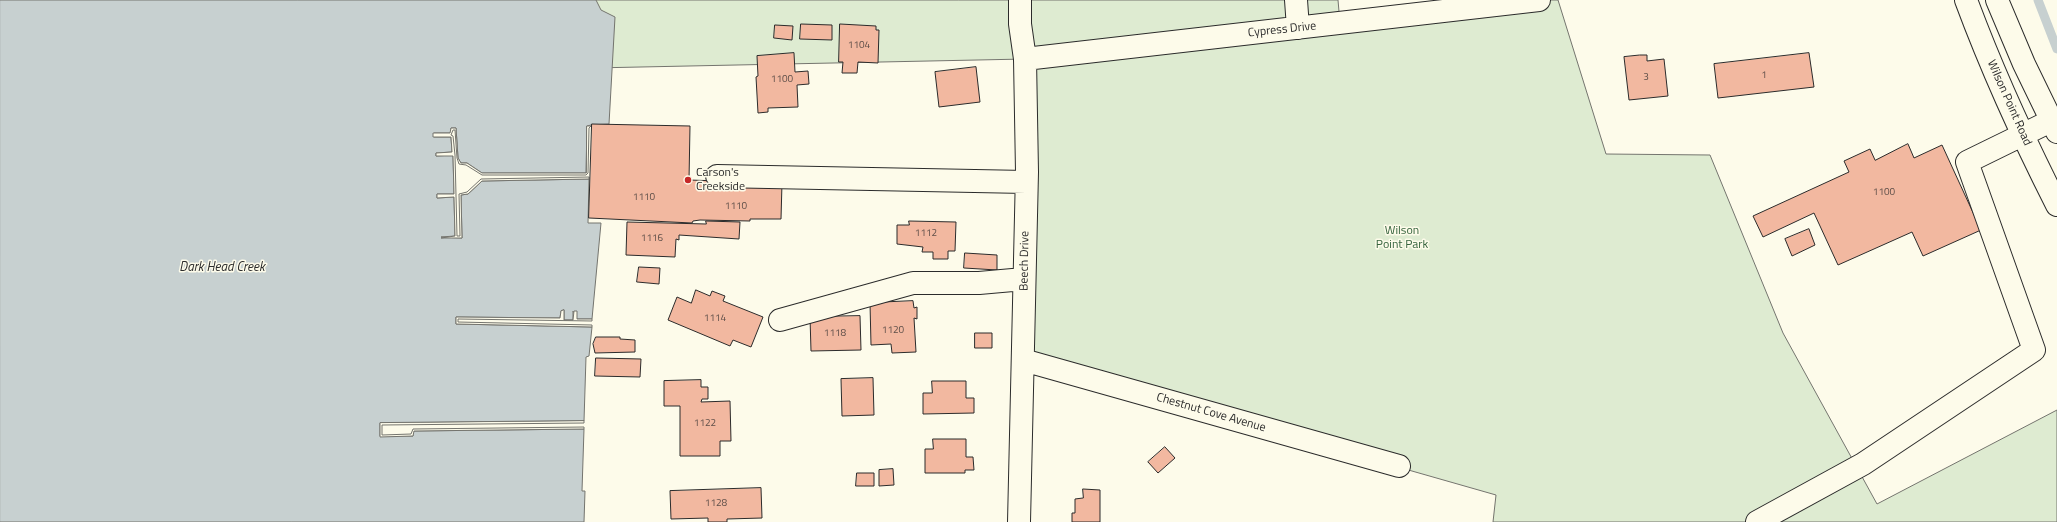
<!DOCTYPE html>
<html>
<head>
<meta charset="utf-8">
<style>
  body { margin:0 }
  canvas { display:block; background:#fdfbea }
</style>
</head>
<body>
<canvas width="2057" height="522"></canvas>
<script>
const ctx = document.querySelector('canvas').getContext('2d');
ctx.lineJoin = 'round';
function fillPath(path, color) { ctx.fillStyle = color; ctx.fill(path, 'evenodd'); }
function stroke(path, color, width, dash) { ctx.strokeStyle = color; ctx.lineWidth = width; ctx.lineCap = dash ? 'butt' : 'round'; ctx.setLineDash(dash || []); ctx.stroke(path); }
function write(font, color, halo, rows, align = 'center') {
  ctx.font = font + ' "Titillium Web",sans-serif'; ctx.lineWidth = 3; ctx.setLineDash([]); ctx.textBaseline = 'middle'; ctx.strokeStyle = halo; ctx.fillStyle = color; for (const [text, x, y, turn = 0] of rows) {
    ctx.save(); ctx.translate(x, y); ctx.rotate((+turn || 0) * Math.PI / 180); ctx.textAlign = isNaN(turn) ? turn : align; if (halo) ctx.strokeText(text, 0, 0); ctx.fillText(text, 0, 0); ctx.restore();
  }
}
const green = new Path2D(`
  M579,0h759l2,23 199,-23h19l48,154 104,1 73,178 94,171 180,-94v112h-564l3,-27 -473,-135 2,-301 -432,9z`);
const water = new Path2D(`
  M0,0h596l5,10 14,7 -6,107 -18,1 -4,1 -1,47h-104l-15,-10h-6l-3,-5 -2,-30h-5v5h-17v4h17l1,15 -16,1v3l17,-1 1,39h-17v4l17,-1 1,39 -14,1 21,1 -1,-43 7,-1 14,-13 107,-2 -1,44h13l-9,96h-15l-4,-8v9h-9v-10l-3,1 -1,7 -104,-1v7l136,3 -3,29 -3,1 -2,64 -204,2v13h33v-5l171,-2 -2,62h3l-1,31h-584z`);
const pier = new Path2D(`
  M587,126h4l-2,2 -1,45 -2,2h-104l-16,-10 -7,-1 -2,-6 -2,-28h-2l-2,5 2,1 2,19 2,81h3l-1,-42 8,-2 14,-13 108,-2v2l-107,2 -14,13 -7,1 1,43h-21l14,-2 -1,-39 -17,1v-4h17l-1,-38h-17v-3l16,-1 -1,-15h-18v-4h17l1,-5h5l2,30 3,5h6l15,10h104z
  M564,310v10h9l1,-9h3v8h15v2l-134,-2v3l134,3v2l-136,-3v-7l104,1 1,-7z
  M584,421v2l-202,2v10l29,-1 2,-5 171,-2v2l-170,2 -1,5 -33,1v-14z`);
const stream = new Path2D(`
  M2038,0l19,49`);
const building = new Path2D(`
  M801,24l31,1v15l-32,-1z
  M840,24l36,2v4h3l-1,33 -20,-1 -1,11h-15l1,-11h-4z
  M775,25l18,1 -1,14 -18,-2z
  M794,53l1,19 13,-1 1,13 -12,1 1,22 -30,1v4l-10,1 -2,-36 2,-1 -1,-20z
  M1809,53l5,34 -96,11 -4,-34z
  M1640,55h7v6l17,-2 4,37 -39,4 -5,-43z
  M976,67l4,35 -41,5 -4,-35z
  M592,124l98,2 -1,54 93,3 -1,36h-31v2l-50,-1 -7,1 -1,2 -103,-5z
  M1908,144l6,14 28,-13 39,85 -58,26 -11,-24 -74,33 -24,-52 -51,24 -10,-21 96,-44 -5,-11 26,-12 5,11z
  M706,221l34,1 -1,17 -60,-4v5l-3,-1 -1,18 -49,-2 1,-33 79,2z
  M909,221l47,1 -1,29h-7v8h-15v-7h-11l1,-5 -26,-3v-19h12z
  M1809,229l6,16 -23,11 -7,-17z
  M965,253l32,2v15l-33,-2z
  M639,267l21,1 -1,16 -22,-2z
  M696,290l14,6 2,-5 13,5 -2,5 40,16 -12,30 -18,-7 -3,6 -62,-26 9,-23 14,6z
  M913,301l1,7 3,-1v12l-3,-1 2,34 -24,1 -1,-9 -20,1 -1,-42z
  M860,316l1,34 -50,1 -1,-34z
  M975,333h17v15h-17z
  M596,337h24v2l15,1v12l-40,1 -2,-9z
  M596,358l45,1 -1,18 -45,-1z
  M873,378l1,37 -32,1 -1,-37z
  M701,380v7h7v12h-6l-1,3 29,-1 1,40h-11v15h-40v-50h-16v-25z
  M932,381h34v17h8v15l-51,1v-21h9z
  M933,439h33v18h7l1,13h-9v3h-40v-24h8z
  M1165,447l10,11 -17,15 -10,-11z
  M893,469l1,16 -15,1v-16z
  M857,473h17v13h-18z
  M761,488l1,30 -35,1v3h-19v-4l-37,1 -1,-28z
  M1083,489l17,1v32h-28v-9h3v-14l8,-1z`);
const minor = new Path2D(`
  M1296,0l2,28
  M1966,0c26,70 57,138 91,205
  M1997,0l27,64 33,68
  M1025,59l514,-59
  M717,176l309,6
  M780,320l133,-37h66l45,-4
  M1023,360l376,106
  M1019,522l8,-350 -2,-113 -5,-35v-24
  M1757,522l106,-58 171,-114 -67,-188 90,-44`);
const markers = [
  [688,180,4,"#c62828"]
];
const numberNames = [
  ["1104",859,46],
  ["1",1764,76],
  ["3",1646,78],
  ["1100",782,80],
  ["1100",1884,193],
  ["1110",644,198],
  ["1110",736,207],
  ["1112",926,234],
  ["1116",652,239],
  ["1114",715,319],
  ["1120",893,331],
  ["1118",835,334],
  ["1122",705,424],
  ["1128",716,504]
];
const streetNames = [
  ["Cypress Drive",1282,30,-6],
  ["Wilson Point Road",2009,103,66],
  ["Beech Drive",1025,261,-89],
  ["Chestnut Cove Avenue",1211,413,16]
];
const poiNames = [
  ["Carson's",696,173],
  ["Creekside",696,187]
];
const parkNames = [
  ["Wilson",1402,231],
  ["Point Park",1402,245]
];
const waterNames = [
  ["Dark Head Creek",222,268]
];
fillPath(green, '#deebd1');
stroke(green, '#74746e', 1);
fillPath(water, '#c7d0d0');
stroke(water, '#74746e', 1);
fillPath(pier, '#fdfbea');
stroke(pier, '#74746e', 1);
stroke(stream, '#c7d0d0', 9);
fillPath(building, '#f2b8a0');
stroke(building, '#2b2b2b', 1);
stroke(minor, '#2b2b2b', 24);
stroke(minor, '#fdfbea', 22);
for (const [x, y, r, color] of markers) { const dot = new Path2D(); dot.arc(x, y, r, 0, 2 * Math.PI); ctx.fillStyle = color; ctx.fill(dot); stroke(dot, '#fdfbea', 1.5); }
write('10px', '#5d4e48', null, numberNames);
write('12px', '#2b2b2b', '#fdfbea', streetNames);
write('12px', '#2b2b2b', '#fdfbea', poiNames, 'left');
write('12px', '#34623c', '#fdfbea', parkNames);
write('italic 13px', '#2b2b2b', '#fdfbea', waterNames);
</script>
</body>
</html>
